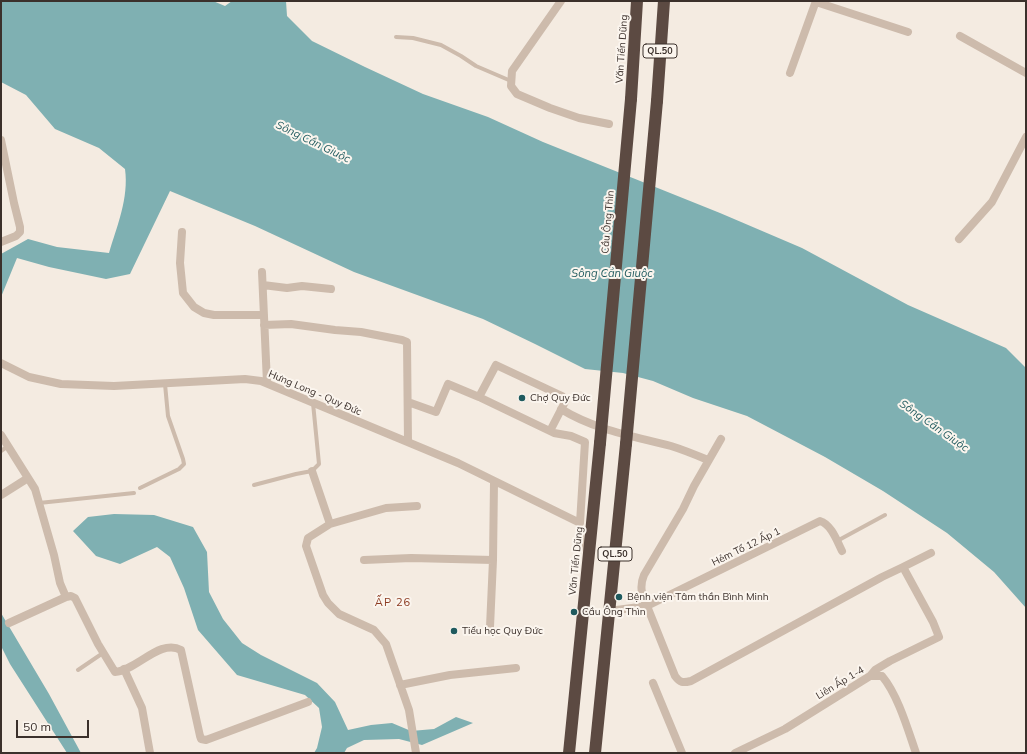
<!DOCTYPE html>
<html>
<head>
<meta charset="utf-8">
<style>
  body { margin:0 }
  #map { position:relative; width:1027px; height:754px; overflow:hidden; background:#f4ebe1; font-family:Mulish,sans-serif }
  canvas { display:block }
  .frame { position:absolute; inset:0; border:2px solid #3b302b; pointer-events:none }
  .scale { position:absolute; left:16px; top:720px; width:73px; height:18px; box-sizing:border-box; border:2px solid #3b302b; border-top:0; padding-left:5px; font-size:12px; line-height:14px; white-space:nowrap; color:#3b302b; -webkit-text-stroke:3px #fbf5ee; paint-order:stroke }
</style>
</head>
<body>
<div id="map">
<canvas width="1027" height="754"></canvas>
<div class="frame"></div>
<div class="scale">50 m</div>
</div>
<script>
const ctx = document.querySelector('canvas').getContext('2d');
ctx.lineJoin = 'round';
function fillPath(path, color) { ctx.fillStyle = color; ctx.fill(path, 'evenodd'); }
function stroke(path, color, width, dash) { ctx.strokeStyle = color; ctx.lineWidth = width; ctx.lineCap = dash ? 'butt' : 'round'; ctx.setLineDash(dash || []); ctx.stroke(path); }
function write(font, color, halo, rows, align = 'center') {
  ctx.font = font + ' Mulish,sans-serif'; ctx.lineWidth = 4; ctx.setLineDash([]); ctx.textBaseline = 'middle'; ctx.strokeStyle = halo; ctx.fillStyle = color; for (const [text, x, y, turn = 0] of rows) {
    ctx.save(); ctx.translate(x, y); ctx.rotate((+turn || 0) * Math.PI / 180); ctx.textAlign = isNaN(turn) ? turn : align; if (halo) ctx.strokeText(text, 0, 0); ctx.fillText(text, 0, 0); ctx.restore();
  }
}
const water = new Path2D(`
  M1,1h212l12,5 7,-5h54l1,15 25,25 53,26 58,27 65,23 55,25 177,71 82,35 106,57 98,43 20,20v240l-32,-36 -47,-39 -64,-42 -58,-34 -78,-41 -54,-18 -40,-17 -30,-8 -38,-4 -50,-25 -52,-25 -129,-47 -99,-46 -85,-35 -40,83 -24,5 -57,-12 -32,-9 -16,39v-43l27,-15 29,8 52,6c8,-27 20,-55 16,-84l-26,-21 -44,-19 -29,-34 -25,-13z
  M114,514l40,1 39,12 14,25 2,40 14,27 19,24 19,12 56,28 18,19 13,28 23,-5 21,-2 19,8 23,-2 22,-12 17,6 -51,22 -23,-6 -35,1 -17,8 -3,5h-30l3,-5 5,-21 -3,-19 -14,-13 -68,-20 -39,-45 -14,-42 -14,-31 -13,-10 -37,17 -24,-8 -23,-25 15,-14z
  M1,613l48,81 32,59h-14l-57,-89 -9,-18z`);
const lane = new Path2D(`
  M396,37l17,1 28,7 20,11 15,10 35,15
  M1,451l7,-5
  M254,485l42,-11 16,-3 7,-7 -6,-61
  M140,488l39,-19 5,-5 -1,-5 -15,-43 -3,-32
  M39,503l95,-10
  M580,523l5,29
  M837,541l48,-26
  M78,670l25,-17`);
const street = new Path2D(`
  M561,1l-49,70 -1,15 6,8 33,14 29,10 30,6
  M816,2l92,30
  M960,36l66,37
  M790,73l26,-72
  M1,140l13,63 6,24v5l-4,4 -15,6
  M182,232l-2,31 3,30 11,14 10,6 10,2h50
  M959,239l33,-37 34,-65
  M262,272l5,111
  M263,285l24,3 15,-2 29,3
  M264,325l27,-1 44,6 26,2 41,8 5,2 1,100
  M1,363l28,14 32,7 53,2 131,-7 16,2 197,82 122,60 5,-81 -14,-6 -17,-3 -75,-36 -31,-13 -12,28 -28,-10
  M479,397l17,-32 66,31 4,4 -16,31
  M561,409c34,21 72,27 110,37 13,4 25,9 37,14
  M1,435l34,54 19,66 6,28 6,14 5,-1 4,2 23,46 17,28c21,-1 45,-34 66,-22l19,86 1,3 5,1 102,-38
  M721,439l-27,47 -11,23 -39,66c-5,12 -2,20 3,31l173,-85c11,3 17,20 22,30
  M312,471l18,53 -22,14 -2,8 17,49 5,8 11,11 35,16 12,14 23,66 7,43
  M1,495l27,-17
  M330,524l56,-16 31,-2
  M364,560l47,-2 82,2
  M903,567l28,-14
  M609,611l38,-5 28,70c5,7 8,7 16,5l191,-104 21,-10 30,55 6,15 -49,24 -15,9 -5,6
  M9,623l57,-26
  M490,627l3,-67 1,-78
  M124,669l18,39 8,45
  M653,683l29,70
  M400,685l50,-10 66,-7
  M735,753l50,-24 85,-53h12c16,19 26,54 34,77`);
const highway = new Path2D(`
  M631,99l6,-98
  M657,101l7,-100
  M569,753l31,-310
  M595,753l31,-309`);
const highwayBridge = new Path2D(`
  M600,443l31,-344
  M626,444l31,-343`);
const markers = [
  [522,398,4,"#1f5a5e"],
  [619,597,4,"#1f5a5e"],
  [574,612,4,"#1f5a5e"],
  [454,631,4,"#1f5a5e"]
];
const shields = [
  [660,51,34],
  [615,554,34]
];
const shieldNames = [
  ["QL.50",660,51],
  ["QL.50",615,554]
];
const streetNames = [
  ["Văn Tiến Dũng",622,49,-86],
  ["Cầu Ông Thìn",608,222,-85],
  ["Hưng Long - Quy Đức",315,393,23],
  ["Hẻm Tổ 12 Ấp 1",746,547,-26],
  ["Văn Tiến Dũng",576,561,-84],
  ["Liên Ấp 1-4",840,683,-31]
];
const poiNames = [
  ["Chợ Quy Đức",530,398],
  ["Bệnh viện Tâm thần Bình Minh",627,597],
  ["Cầu Ông Thìn",582,612],
  ["Tiểu học Quy Đức",462,631]
];
const waterNames = [
  ["Sông Cần Giuộc",313,142,26],
  ["Sông Cần Giuộc",612,274],
  ["Sông Cần Giuộc",934,426,35]
];
const neighbourhoodNames = [
  ["ẤP 26",393,603]
];
fillPath(water, '#7fb0b2');
stroke(lane, '#cdbbac', 4);
stroke(street, '#cdbbac', 8);
stroke(highway, '#5c4a42', 12);
stroke(highwayBridge, '#5c4a42', 12);
for (const [x, y, r, color] of markers) { const dot = new Path2D(); dot.arc(x, y, r, 0, 2 * Math.PI); ctx.fillStyle = color; ctx.fill(dot); stroke(dot, '#fbf5ee', 1.5); }
for (const [x, y, w] of shields) { const box = new Path2D(); box.roundRect(x - w / 2, y - 7, w, 14, 3); ctx.fillStyle = '#fbf5ee'; ctx.fill(box); stroke(box, '#3b302b', 1); }
write('bold 9px', '#3b302b', null, shieldNames);
write('10px', '#3b302b', '#fbf5ee', streetNames);
write('10px', '#3b302b', '#fbf5ee', poiNames, 'left');
write('italic 11px', '#1f5a5e', '#fbf5ee', waterNames);
ctx.letterSpacing = '1px';
write('11px', '#8c3b22', '#fbf5ee', neighbourhoodNames);
ctx.letterSpacing = '0px';
</script>
</body>
</html>
